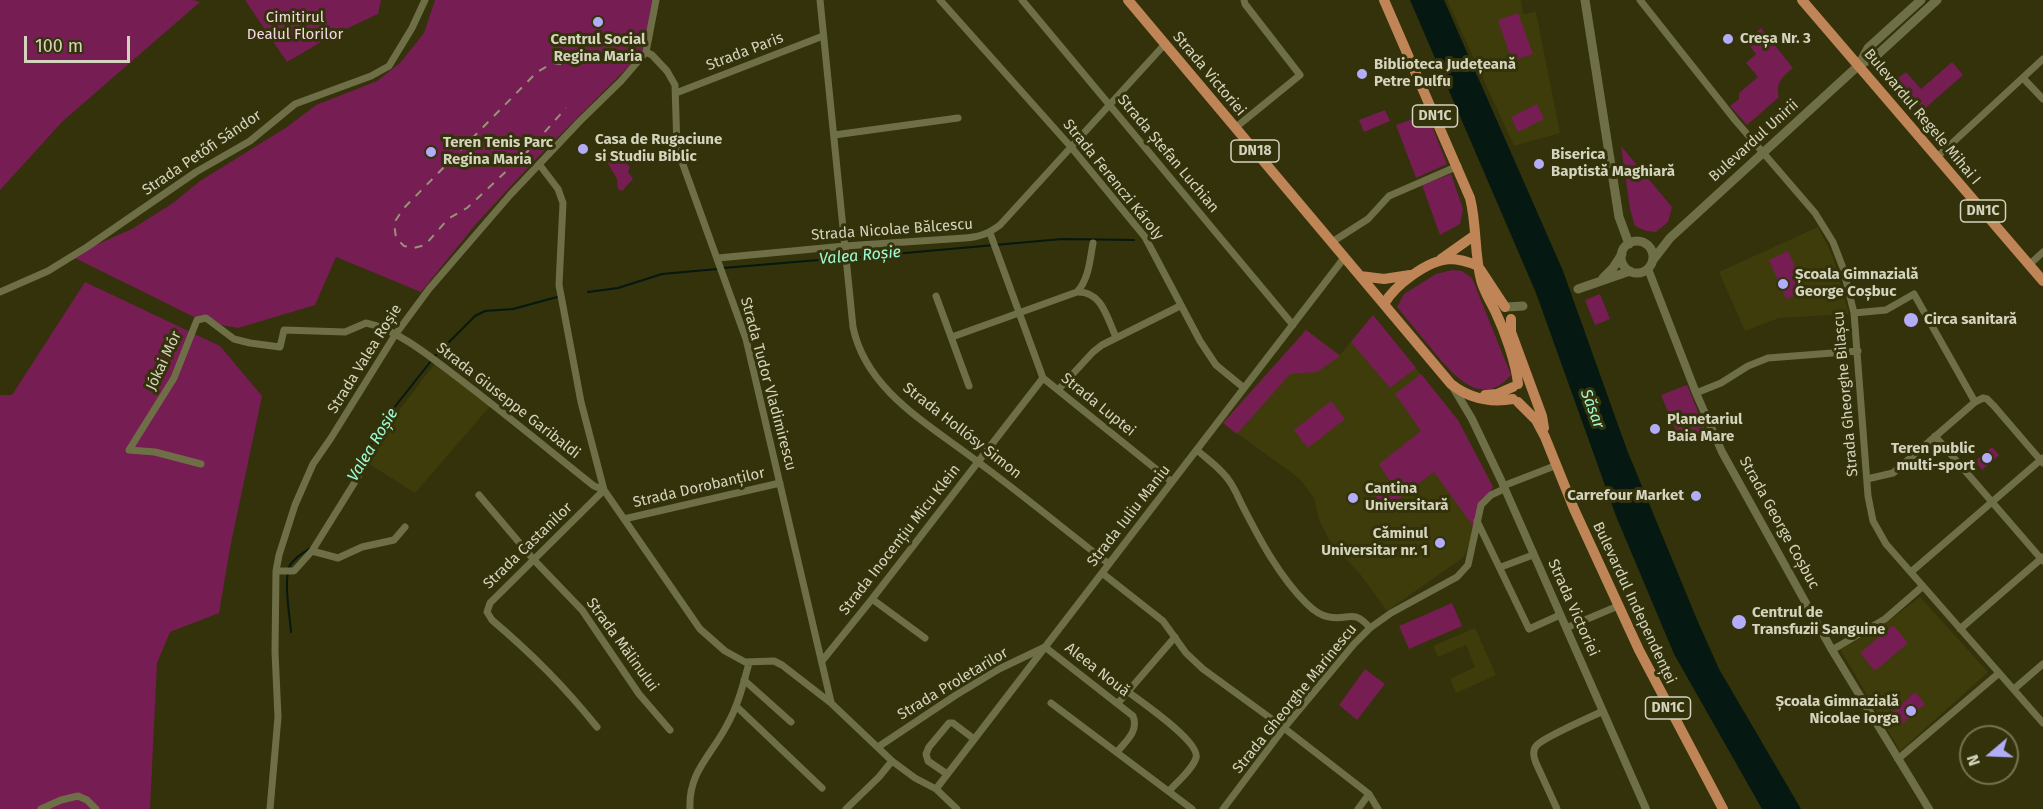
<!DOCTYPE html>
<html>
<head>
<meta charset="utf-8">
<style>
  body { margin:0 }
  #map { position:relative; width:2043px; height:809px; overflow:hidden; background:#33320a; font-family:"Fira Sans",sans-serif }
  canvas { display:block }
  .north { position:absolute; left:1959px; top:725px; width:60px; height:60px; box-sizing:border-box; background:#33320a; border:2px solid #737352; border-radius:50%; rotate:251deg; font-size:16px; font-weight:700; line-height:24px; text-align:center; color:#d4d4be }
  .north::after { content:''; display:block; margin:auto; width:21px; height:27px; background:#b3adf9; clip-path:polygon(50% 0,100% 100%,50% 72%,0 100%) }
  .scale { position:absolute; left:24px; top:36px; width:106px; height:27px; box-sizing:border-box; border:3px solid #d4d4be; border-top:0; padding-left:8px; font-size:18px; line-height:21px; white-space:nowrap; color:#d4d4be; -webkit-text-stroke:4px #33320a; paint-order:stroke }
</style>
</head>
<body>
<div id="map">
<canvas width="2043" height="809"></canvas>
<div class="north">N</div>
<div class="scale">100 m</div>
</div>
<script>
const ctx = document.querySelector('canvas').getContext('2d');
ctx.lineJoin = 'round';
function fillPath(path, color) { ctx.fillStyle = color; ctx.fill(path, 'evenodd'); }
function stroke(path, color, width, dash) { ctx.strokeStyle = color; ctx.lineWidth = width; ctx.lineCap = dash ? 'butt' : 'round'; ctx.setLineDash(dash || []); ctx.stroke(path); }
function write(font, color, halo, rows, align = 'center') {
  ctx.font = font + ' "Fira Sans",sans-serif'; ctx.lineWidth = 6; ctx.setLineDash([]); ctx.textBaseline = 'middle'; ctx.strokeStyle = halo; ctx.fillStyle = color; for (const [text, x, y, turn = 0] of rows) {
    ctx.save(); ctx.translate(x, y); ctx.rotate((+turn || 0) * Math.PI / 180); ctx.textAlign = isNaN(turn) ? turn : align; if (halo) ctx.strokeText(text, 0, 0); ctx.fillText(text, 0, 0); ctx.restore();
  }
}
const built = new Path2D(`
  M1447,0h74l2,14 13,-2 24,121 -46,13z
  M1818,227l15,30 16,57 -70,4 -34,13 -26,-59z
  M1373,315l85,105 35,67 -5,8 -24,62 -77,54 -27,-37 -30,-32 -11,-23 -5,-21 -14,-19 -77,-56 83,-93 34,25z
  M436,362l56,42 -77,89 -49,-31 9,-20z
  M1920,597l68,75 -88,79 -60,-102 38,-20z
  M1475,628l21,47 -40,18 -6,-14 25,-12 -9,-22 -28,12 -5,-11z`);
const green = new Path2D(`
  M0,0h193l7,2 -137,119 -63,69z
  M245,0h136l-3,14 -45,21 -46,27z
  M435,0h221l-10,52 -4,1 -106,106 -60,65 -55,68 -85,-35 -21,48 -77,23 -34,-6 -133,-66 61,-27 41,-26 27,-22 87,-54 29,-22 61,-24 23,-18 24,-30z
  M1518,13l15,41 -21,7 -14,-41z
  M1761,28l32,40c-10,8 -18,15 -14,29l-32,28 -17,-19 9,-7v-6l19,-16 -12,-14 10,-9 -10,-13z
  M1952,62l11,13 -40,35 -26,-31 9,-7 15,17z
  M1537,104l7,15 -26,13 -7,-15z
  M1385,110l5,11 -26,11 -5,-12z
  M1427,114l20,50 -31,14 -20,-53z
  M1621,146l51,61 -4,15 -12,10 -10,-1 -11,-5 -5,-17z
  M614,151l16,16 -2,5 5,7 -11,12 -4,-2 -1,-10 -10,-17 5,-4 5,4 2,-1z
  M1451,174l12,35 -3,15 -20,11 -18,-50z
  M1788,251l18,40 -20,8 -17,-39z
  M1452,270l10,1 10,7 39,97c-31,36 -60,-3 -81,-28 -11,-13 -22,-27 -33,-40l7,-13 32,-20z
  M85,282l135,64 42,50 -32,152 -11,65 -49,19 -13,31 -7,146h-150v-414h12z
  M1600,294l10,25 -15,6 -10,-25z
  M1373,315l43,53 -26,20 -39,-46z
  M1306,330l34,26 -23,16 -27,2 -53,60 -14,-11z
  M1421,374l37,46 35,67 -20,39 -39,-54 -49,37 -10,-14 15,-13 -11,-18 42,-33 -26,-37z
  M1687,385l19,46 -26,10 -19,-46z
  M1331,401l14,18 -37,29 -14,-18z
  M1992,447l7,8 -17,15 -7,-9z
  M1452,603l10,23 -53,23 -10,-23z
  M1893,625l15,18 -33,28 -15,-18z
  M1365,669l20,15 -28,36 -18,-15z
  M1915,692l10,12 -23,20 -10,-12z`);
const water = new Path2D(`
  M1410,0h34l119,271 64,179 71,172 21,47 82,140h-39l-88,-155 -58,-138 -80,-223z`);
const stream = new Path2D(`
  M849,258l213,-19 72,1
  M723,268l120,-10
  M588,292l30,-4 44,-14 56,-5
  M435,356l40,-40 10,-5 28,-2 44,-12
  M352,480l34,-62 45,-57
  M291,632c-1,-16 -8,-52 -1,-67 5,-8 14,-13 22,-18`);
const minor = new Path2D(`
  M820,0l33,327c13,64 77,98 125,135 45,33 87,68 131,102
  M940,0l131,147 74,90 55,104 16,24 28,23
  M1022,0l271,325
  M1640,0l95,120 80,93 18,29 10,26 11,45 14,183 5,25 13,23 157,179
  M646,52l6,3 15,16 8,14 2,63 69,191 85,363
  M2023,78l20,21
  M676,93l147,-57
  M1235,128l65,-53 -55,-71 -1,-4
  M834,135l124,-17
  M1936,158l107,-99
  M539,164l19,25 5,14 -4,82 22,117 23,88 96,139 25,22 20,11 29,-1 8,4 49,38 61,58 23,17 21,11 21,20
  M990,233l53,145 129,104
  M1332,242l36,-23 21,-23 69,-30
  M718,258l127,-12 120,-8c14,-1 23,-4 35,-13l165,-181
  M2029,265l14,-13
  M0,292l48,-21 39,-24 109,-75 54,-31 45,-37 76,-28 18,-10 23,-38 13,-28
  M1077,292c25,-1 30,26 39,45
  M936,296l33,90
  M1854,313l32,-3 28,-16 61,108
  M952,337l125,-45c12,-13 13,-33 16,-49
  M1058,390l35,-38 9,-7 78,-39
  M1696,393l25,-10 27,-17 20,-8 90,-7
  M1935,436l108,125
  M1197,450c11,10 25,19 33,32 5,7 9,17 13,25 17,33 36,69 63,96 6,6 15,13 23,14 20,4 24,-9 41,11
  M201,464l-46,-12 -26,-2 45,-72 23,-58 9,-2 28,21 16,4 30,4 4,-17 61,2 21,-9c31,6 66,35 91,54 46,35 92,73 137,109l10,4
  M1867,479l26,-6 82,-71 8,-4 4,1 7,7 49,57
  M1503,486l54,-21
  M479,495l55,65 48,50 57,84 31,36
  M624,519l156,-36
  M1477,521l52,108 31,-14
  M312,551l26,7 24,-11 32,-7 11,-13
  M1501,567l32,-12
  M276,571h18l18,-20 46,-74
  M1911,572l132,-114
  M1102,573l61,48 23,32 17,16 81,59 85,66 9,15
  M872,599l53,39
  M1566,628l52,-22
  M1960,629l83,-72
  M1832,650l53,-31 38,-33
  M822,661l50,-62 171,-221
  M744,680l47,42
  M2014,689l29,-25
  M1127,691c13,10 74,51 69,67 -4,12 -19,24 -27,33
  M1051,703l141,106
  M1118,703l57,-66
  M736,706l86,82
  M597,727c-34,-42 -64,-72 -105,-107l-5,-8 3,-9 114,-113
  M878,747l78,-52 43,-26 46,-22 88,69c6,15 -7,25 -16,36
  M1898,759l100,-85
  M947,774l-19,-13 -2,-7 3,-7 20,-24h4l21,16
  M936,789l408,-531
  M41,809l20,-9 17,-4 9,4 9,9
  M270,809l8,-92 -3,-65 1,-81 3,-16 16,-50 18,-41 18,-26 64,-103 34,-46 81,-94 70,-74 41,-40 25,-29 10,-52
  M690,809c-2,-37 21,-53 37,-84 11,-19 16,-40 22,-62
  M846,809l33,-32 13,-16
  M1223,809l61,-81 70,-84 16,-16 21,-15 66,-36 11,-12 13,-60 10,-10 13,-6
  M1358,809l11,-15
  M1557,809l-21,-46c-3,-7 -4,-13 1,-18 9,-9 52,-27 66,-34`);
const tertiary = new Path2D(`
  M1648,269l48,124 26,59 110,198 97,159
  M1453,387l19,32 29,61 145,329`);
const secondary = new Path2D(`
  M1585,0l34,217 10,27
  M1859,65l9,-17 53,-48
  M1621 257a16 16 0 1 1 32 0a16 16 0 1 1-32 0Z
  M1653,260l17,-22 189,-173 17,-9 61,-56
  M1603,278l10,-10 9,-14
  M1578,289l52,-18
  M1507,307l16,-1`);
const primary = new Path2D(`
  M1128,0l323,384c19,15 39,19 62,15
  M1384,0l86,198c7,27 4,54 11,82 3,12 10,22 15,33 9,19 20,50 22,71
  M1802,0l241,281
  M1441,259l34,-24
  M1480,269l25,38
  M1360,276l24,3 26,-4
  M1384,304c11,-19 44,-44 66,-45 10,0 19,3 28,7
  M1511,319v13l31,84 2,12
  M1485,395l12,-1 16,-7
  M1518,402l18,18 9,17 29,72 65,141 84,159`);
const rail = new Path2D(`
  M561,64l-8,-1 -16,9 -134,137 -9,14 2,15 8,8 10,2 11,-3 23,-26 19,-11 61,-57 38,-43`);
const markers = [
  [598,22,6,"#b3adf9"],
  [1728,39,6,"#b3adf9"],
  [1362,74,6,"#b3adf9"],
  [583,149,6,"#b3adf9"],
  [431,152,6,"#b3adf9"],
  [1539,164,6,"#b3adf9"],
  [1783,284,6,"#b3adf9"],
  [1911,320,8,"#b3adf9"],
  [1655,429,6,"#b3adf9"],
  [1987,458,6,"#b3adf9"],
  [1696,496,6,"#b3adf9"],
  [1353,498,6,"#b3adf9"],
  [1440,543,6,"#b3adf9"],
  [1739,622,8,"#b3adf9"],
  [1911,711,6,"#b3adf9"]
];
const shields = [
  [1435,116,45],
  [1255,151,48],
  [1983,211,45],
  [1668,708,45]
];
const shieldNames = [
  ["DN1C",1435,116],
  ["DN18",1255,151],
  ["DN1C",1983,211],
  ["DN1C",1668,708]
];
const parkNames = [
  ["Cimitirul",295,18],
  ["Dealul Florilor",295,35]
];
const poiNames = [
  ["Creșa Nr. 3",1740,39],
  ["Centrul Social",598,40,"center"],
  ["Regina Maria",598,57,"center"],
  ["Biblioteca Județeană",1374,65],
  ["Petre Dulfu",1374,82],
  ["Casa de Rugaciune",595,140],
  ["si Studiu Biblic",595,157],
  ["Teren Tenis Parc",443,143],
  ["Regina Maria",443,160],
  ["Biserica",1551,155],
  ["Baptistă Maghiară",1551,172],
  ["Școala Gimnazială",1795,275],
  ["George Coșbuc",1795,292],
  ["Circa sanitară",1924,320],
  ["Planetariul",1667,420],
  ["Baia Mare",1667,437],
  ["Teren public",1975,449,"right"],
  ["multi-sport",1975,466,"right"],
  ["Cantina",1365,489],
  ["Universitară",1365,506],
  ["Carrefour Market",1684,496,"right"],
  ["Căminul",1428,534,"right"],
  ["Universitar nr. 1",1428,551,"right"],
  ["Centrul de",1752,613],
  ["Transfuzii Sanguine",1752,630],
  ["Școala Gimnazială",1899,702,"right"],
  ["Nicolae Iorga",1899,719,"right"]
];
const streetNames = [
  ["Strada Paris",745,52,-21],
  ["Strada Victoriei",1209,74,50],
  ["Bulevardul Regele Mihai I",1922,117,50],
  ["Bulevardul Unirii",1754,141,-42],
  ["Strada Petőfi Sándor",202,153,-34],
  ["Strada Ștefan Luchian",1168,154,50],
  ["Strada Ferenczi Károly",1113,180,51],
  ["Strada Nicolae Bălcescu",892,230,-4],
  ["Strada Valea Roșie",365,359,-58],
  ["Jókai Mór",164,361,-65],
  ["Strada Tudor Vladimirescu",768,384,75],
  ["Strada Gheorghe Bilașcu",1846,394,-95],
  ["Strada Giuseppe Garibaldi",508,401,38],
  ["Strada Luptei",1098,405,39],
  ["Strada Hollósy Simon",962,431,38],
  ["Strada Dorobanților",699,488,-13],
  ["Strada Iuliu Maniu",1129,516,-52],
  ["Strada George Coșbuc",1779,523,61],
  ["Strada Inocențiu Micu Klein",900,540,-52],
  ["Strada Castanilor",528,546,-44],
  ["Bulevardul Independenței",1634,603,65],
  ["Strada Victoriei",1573,608,66],
  ["Strada Mălinului",622,645,54],
  ["Aleea Nouă",1097,670,38],
  ["Strada Proletarilor",953,684,-31],
  ["Strada Gheorghe Marinescu",1295,699,-51]
];
const waterNames = [
  ["Valea Roșie",860,256,-5],
  ["Săsar",1592,409,69],
  ["Valea Roșie",373,445,-59]
];
fillPath(built, '#3e3c0a');
fillPath(green, '#761d54');
fillPath(water, '#051811');
stroke(stream, '#051811', 2);
stroke(minor, '#6f6f47', 7);
stroke(tertiary, '#6f6f47', 8);
stroke(secondary, '#6f6f47', 9);
stroke(primary, '#bf8556', 10);
stroke(rail, '#959477', 2, [8, 8]);
for (const [x, y, r, color] of markers) { const dot = new Path2D(); dot.arc(x, y, r, 0, 2 * Math.PI); ctx.fillStyle = color; ctx.fill(dot); stroke(dot, '#33320a', 2); }
for (const [x, y, w] of shields) { const box = new Path2D(); box.roundRect(x - w / 2, y - 11, w, 22, 4.5); ctx.fillStyle = '#33320a'; ctx.fill(box); stroke(box, '#d4d4be', 1.5); }
write('bold 14px', '#d4d4be', null, shieldNames);
write('15px', '#f3d8e5', '#33320a', parkNames);
write('bold 15px', '#d4d4be', '#33320a', poiNames, 'left');
write('15px', '#d4d4be', '#33320a', streetNames);
write('italic 16px', '#9cfbd6', '#33320a', waterNames);
</script>
</body>
</html>
